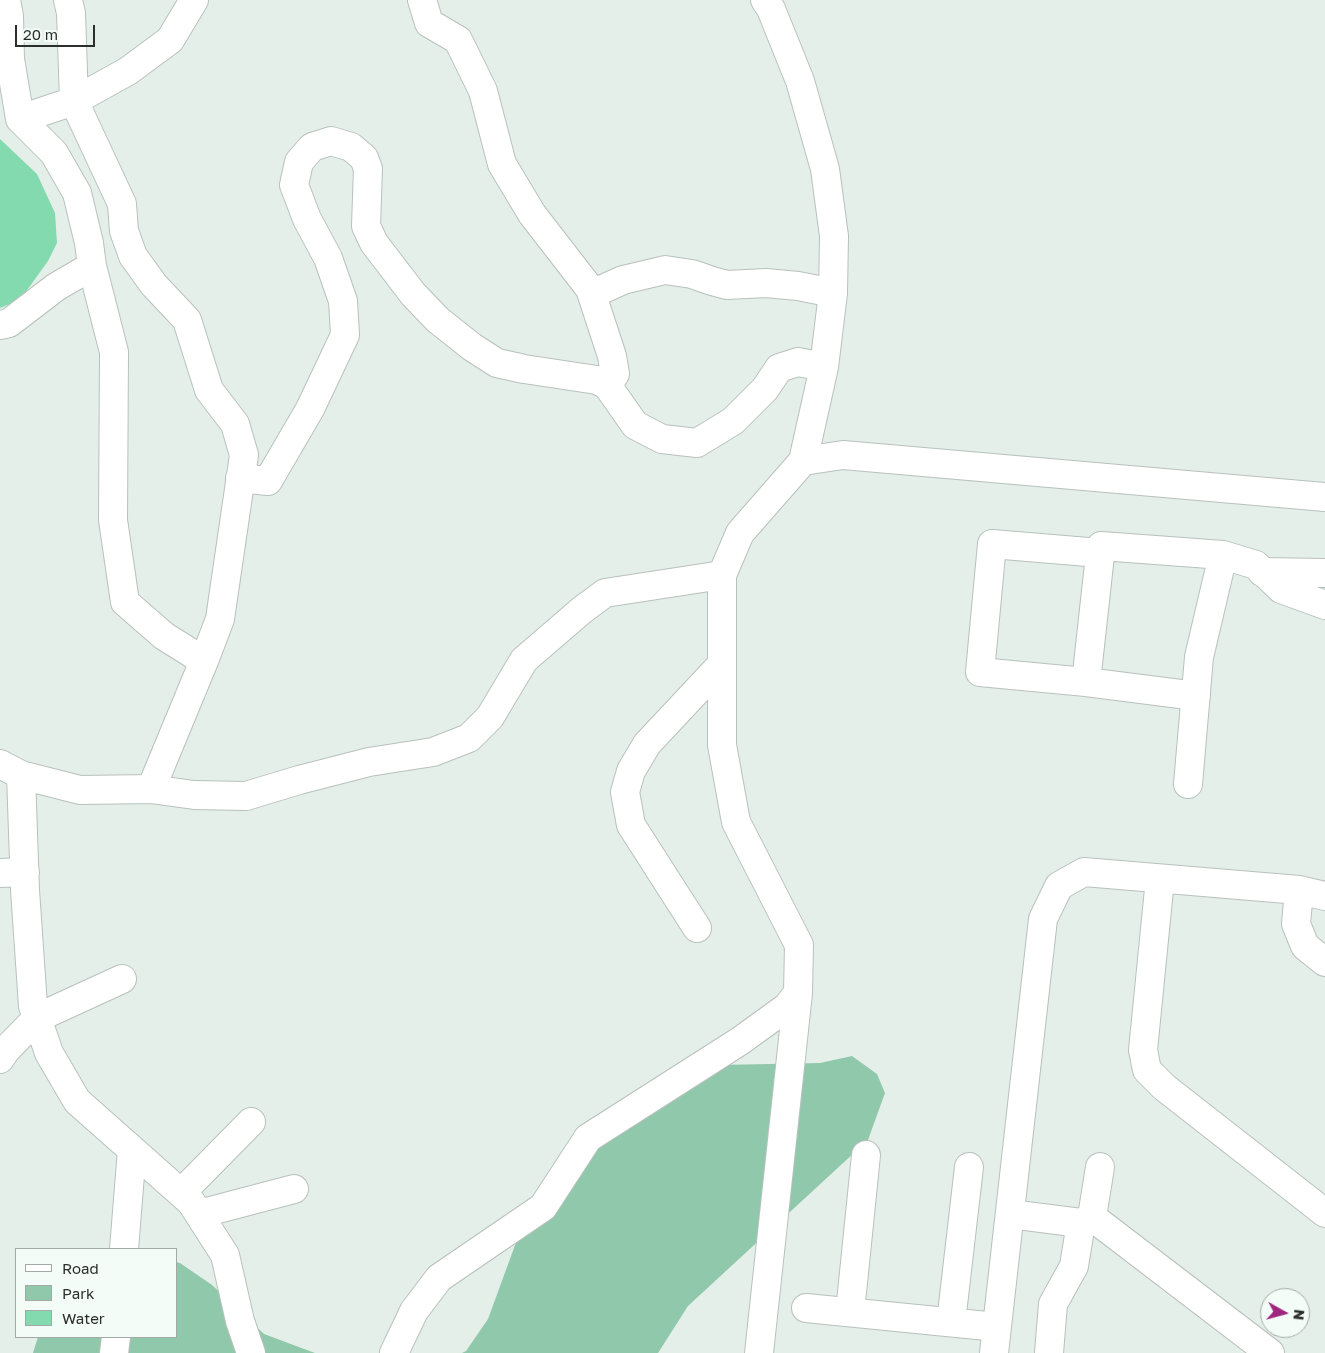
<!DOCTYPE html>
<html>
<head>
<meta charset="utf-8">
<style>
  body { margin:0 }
  #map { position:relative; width:1325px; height:1353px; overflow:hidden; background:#e5efe9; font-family:"Golos Text",sans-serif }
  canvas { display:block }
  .legend { position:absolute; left:15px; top:1248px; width:162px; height:90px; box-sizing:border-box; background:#f3fcf7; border:1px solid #a3aaa6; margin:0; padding:6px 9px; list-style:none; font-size:15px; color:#2a2e2c }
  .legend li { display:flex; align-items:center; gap:10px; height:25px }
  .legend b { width:25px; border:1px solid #a3aaa6 }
  .north { position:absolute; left:1260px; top:1288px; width:50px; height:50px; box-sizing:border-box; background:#f3fcf7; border:1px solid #a3aaa6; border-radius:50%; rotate:97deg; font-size:14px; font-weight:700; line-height:20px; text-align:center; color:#2a2e2c }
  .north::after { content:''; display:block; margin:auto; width:18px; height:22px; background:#9e267e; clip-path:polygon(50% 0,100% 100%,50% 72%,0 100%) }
  .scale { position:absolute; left:15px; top:25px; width:80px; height:22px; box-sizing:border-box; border:2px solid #2a2e2c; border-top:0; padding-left:6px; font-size:15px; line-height:18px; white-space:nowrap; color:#2a2e2c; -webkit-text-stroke:4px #f3fcf7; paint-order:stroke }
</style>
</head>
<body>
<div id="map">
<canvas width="1325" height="1353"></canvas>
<ul class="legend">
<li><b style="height:6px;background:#fff"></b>Road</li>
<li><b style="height:14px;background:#90c8ab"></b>Park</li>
<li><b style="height:14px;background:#83daaf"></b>Water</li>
</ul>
<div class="north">N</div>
<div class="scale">20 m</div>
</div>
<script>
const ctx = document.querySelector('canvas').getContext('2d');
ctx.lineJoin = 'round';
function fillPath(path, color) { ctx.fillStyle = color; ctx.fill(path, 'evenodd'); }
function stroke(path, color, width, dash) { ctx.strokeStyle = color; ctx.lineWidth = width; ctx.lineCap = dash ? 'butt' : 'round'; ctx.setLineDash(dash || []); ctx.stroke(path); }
const green = new Path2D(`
  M852,1056l25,18 8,19 -17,47 -180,166 -30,47h-196l4,-2 22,-32 45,-123 78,-86 108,-45 101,-2z
  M176,1262l4,1 32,22 52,49 51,19h-282l5,-16h138z`);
const water = new Path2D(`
  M0,139l37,35 18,39 2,30 -9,18 -28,39 -20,8z`);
const minor = new Path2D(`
  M6,0l3,16 1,43 10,60 34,34 23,40 12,50 3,23 22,86 -1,168 12,82 39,34 40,25
  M68,0l3,13 3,88 48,103 2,27 9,25 21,29 33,35 22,70 26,34 9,31 -24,164 -16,42 -53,128
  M422,0l7,23 29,17 25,51 19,73 30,50 58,75 22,67 3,18 -8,11
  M20,119l54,-18 54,-30 42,-31 24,-40
  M592,294l31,-14 42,-10 27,4 20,7 15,4 39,-2 32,3 35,7
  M0,325l9,-2 47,-36 36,-21
  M803,461l40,-6 482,42
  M240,478l28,3 42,-72 35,-74 -2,-34 -15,-43 -21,-39 -13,-34 5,-23 13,-15 19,-6 20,6 13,11 4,11 -2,57 8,17 39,51 25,26 34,27 25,16 27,6 73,11 10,5 28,40 27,14 35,4 36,-22 32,-32 14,-21 19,-6 26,5
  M1100,553l-108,-9 -12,128 106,10 15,-136 122,9 33,10 25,24 44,16
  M1262,572l63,1
  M1086,682l110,14
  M0,764l21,11 59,15 71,-1 43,6 52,1 53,-16 70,-18 64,-10 36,-14 21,-21 34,-57 58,-50 23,-17 117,-18
  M21,775l4,115 8,116 16,47 28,48 114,101 34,53 15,66 11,32
  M1188,784l11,-127 24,-102
  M0,873l25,-1
  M1160,879l-17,171 4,20 17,17 161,126
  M1299,890l-3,34 9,22 20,16
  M697,928l-66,-103 -6,-33 6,-21 16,-27 74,-79
  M0,1059l6,-9 31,-32 85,-39
  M181,1193l70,-71
  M199,1214l95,-25
  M1010,1214l71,9 11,-6 8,-50
  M1092,1217l178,136
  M124,1249l8,-99
  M806,1308l191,19
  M850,1312l16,-157
  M951,1322l18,-155
  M114,1353l2,-16
  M394,1353l20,-42 25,-33 104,-71 45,-69 152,-97 47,-34 11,-14 1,-48 -63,-123 -14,-77v-170l18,-42 63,-72 21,-94 9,-74 1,-57 -9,-67 -25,-88 -29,-72 -6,-9
  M759,1353l39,-360
  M994,1353l49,-434 16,-33 25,-14 215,18 26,6
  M1049,1353l4,-49 21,-38 7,-43`);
fillPath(green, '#90c8ab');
fillPath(water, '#83daaf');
stroke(minor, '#b8c1bc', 30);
stroke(minor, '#fff', 28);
</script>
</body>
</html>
